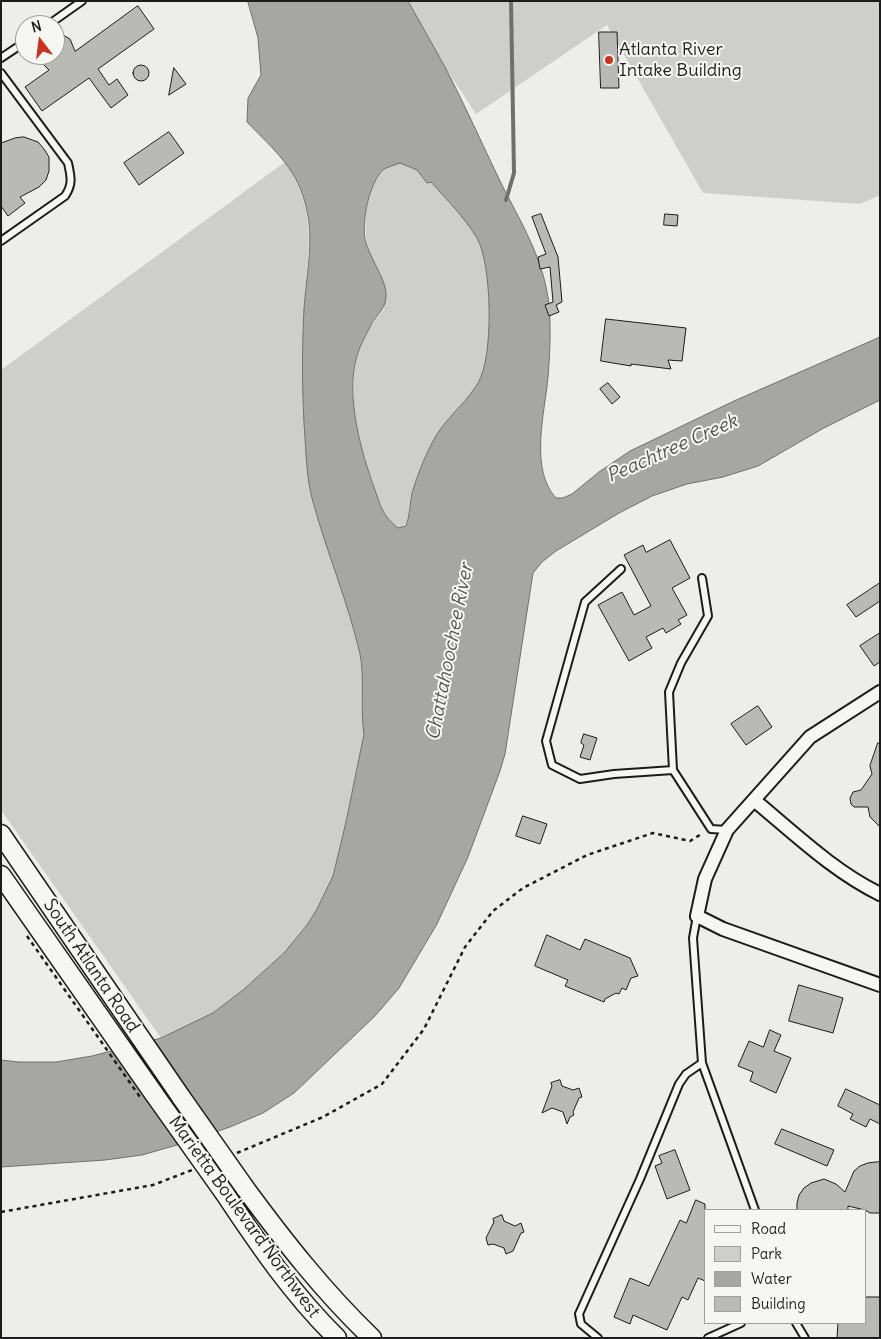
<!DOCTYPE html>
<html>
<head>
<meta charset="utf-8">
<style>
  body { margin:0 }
  #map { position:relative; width:881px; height:1339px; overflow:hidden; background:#edede9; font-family:Delius,sans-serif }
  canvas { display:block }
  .frame { position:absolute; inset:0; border:2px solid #1c1c1c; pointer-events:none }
  .legend { position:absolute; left:704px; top:1209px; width:162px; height:115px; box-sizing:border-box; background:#f6f6f2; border:1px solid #9f9f9c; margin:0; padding:6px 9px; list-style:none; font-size:15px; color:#1c1c1c }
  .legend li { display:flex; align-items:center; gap:10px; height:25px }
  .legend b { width:25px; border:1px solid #9f9f9c }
  .north { position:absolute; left:15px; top:15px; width:50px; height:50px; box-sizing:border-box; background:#f6f6f2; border:1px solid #9f9f9c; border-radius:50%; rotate:345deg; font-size:14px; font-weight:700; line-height:20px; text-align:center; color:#1c1c1c }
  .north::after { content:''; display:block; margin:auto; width:18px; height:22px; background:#c8321e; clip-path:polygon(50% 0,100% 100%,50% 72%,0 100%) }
</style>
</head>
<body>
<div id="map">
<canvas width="881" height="1339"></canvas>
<div class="frame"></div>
<ul class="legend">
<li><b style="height:6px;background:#f6f6f2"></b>Road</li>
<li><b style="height:14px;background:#cececb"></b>Park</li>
<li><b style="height:14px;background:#a6a6a3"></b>Water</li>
<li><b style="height:14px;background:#b9b9b6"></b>Building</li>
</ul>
<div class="north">N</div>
</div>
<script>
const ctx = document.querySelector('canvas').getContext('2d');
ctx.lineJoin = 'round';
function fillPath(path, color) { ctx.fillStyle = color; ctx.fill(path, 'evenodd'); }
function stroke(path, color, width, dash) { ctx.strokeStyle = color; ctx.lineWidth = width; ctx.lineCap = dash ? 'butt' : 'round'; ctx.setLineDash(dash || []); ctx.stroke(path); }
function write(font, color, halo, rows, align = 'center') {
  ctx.font = font + ' Delius,sans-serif'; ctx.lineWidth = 4; ctx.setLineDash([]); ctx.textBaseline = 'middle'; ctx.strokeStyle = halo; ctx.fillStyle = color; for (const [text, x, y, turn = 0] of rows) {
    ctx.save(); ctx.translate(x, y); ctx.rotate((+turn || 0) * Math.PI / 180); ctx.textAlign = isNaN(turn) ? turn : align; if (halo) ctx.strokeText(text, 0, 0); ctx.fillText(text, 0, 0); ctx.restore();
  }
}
const green = new Path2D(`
  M409,1h471v194l-20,9 -157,-11 -96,-168 -131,89 -51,-77z
  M285,162c35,54 22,89 19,149 -2,44 -2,88 2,132 1,19 2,38 6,56 3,14 8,27 13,40 12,38 26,76 35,115 5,25 0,54 4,80l-18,88 -13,54 -16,33 -10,16 -23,28 -41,37 -30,23 -52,25 -160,-228v-440z
  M400,163l17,7 10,13 4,-1c16,18 33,35 46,56 15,26 17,119 1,145 -13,22 -35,37 -46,60 -8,15 -16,33 -20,50 -2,11 -2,22 -7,33l-8,2c-3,-3 -7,-7 -10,-11 -6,-7 -9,-19 -12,-28 -15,-39 -28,-89 -18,-131 4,-18 15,-35 27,-49 -11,-40 -27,-77 -13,-118 3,-7 7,-15 12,-20 4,-4 12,-6 17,-8z`);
const water = new Path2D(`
  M248,1h160c12,22 25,44 37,66 20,38 37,77 56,116 20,40 43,76 48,122 2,23 1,48 -1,72 -3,35 -19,92 8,121h7l9,-4 27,-22 31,-21 104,-50 146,-64v63l-58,29 -64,37 -35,11 -36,7 -35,12 -33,17 -63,38 -14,11 -9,11 -28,181 -5,17 -32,86 -31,67 -38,64 -24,28 -81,77 -31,20 -33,14 -53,18 -35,10 -37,5 -104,7v-107l18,2h37l36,-6 69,-18 52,-25 30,-23 41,-37 23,-28 10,-16 16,-33 13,-54 18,-88c-4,-26 1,-56 -4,-80 -12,-52 -33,-101 -47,-152 -7,-24 -7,-54 -9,-79 -2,-38 -2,-76 0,-114 2,-30 10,-68 3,-98 -8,-41 -32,-60 -60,-89l1,-24 13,-23 -3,-37zM400,163l17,7 10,13 4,-1c16,18 33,35 46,56 15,26 17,119 1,145 -13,22 -35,37 -46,60 -8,15 -15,33 -20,50 -2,11 -2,22 -6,33l-8,2c-4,-3 -8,-7 -11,-11 -6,-7 -9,-19 -12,-27 -14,-38 -30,-95 -18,-134 3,-11 9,-21 14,-31 7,-13 16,-16 15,-33 -2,-16 -18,-37 -21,-53 -3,-20 4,-55 18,-69 4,-3 12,-5 17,-7z`);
const stream = new Path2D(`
  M506,200l8,-27 -3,-172`);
const building = new Path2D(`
  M138,6l16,23 -56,40 11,16 8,-6 11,16 -17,13 -22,-30 -47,33 -17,-24 24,-17 -15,-15h24l-2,-14 3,-4 4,-2 7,4 5,12z
  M599,32h18l2,56h-18z
  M133 73a8 8 0 1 1 16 0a8 8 0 1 1-16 0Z
  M174,68l12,16 -17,11z
  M169,132l15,21 -45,32 -15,-22z
  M24,137l14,5 6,7 5,8v14l-3,9 -7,7 -19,10 5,6 -17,13 -7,-10v-63l14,-5z
  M541,214l17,43 4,45 -6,3 3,7 -10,4 -4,-11 8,-3 -3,-35 -10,2 -2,-12 8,-3 -14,-37z
  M665,214l13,1 -1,11 -13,-1z
  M606,319l80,9 -4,33 -14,-1 3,9 -40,-5v2l-30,-5z
  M608,383l12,14 -8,7 -12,-15z
  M670,540l20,38 -18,10 15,27 -9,5 3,4 -15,9 -3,-5 -17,9 6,11 -23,13 -31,-56 24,-13 12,23 17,-9 -27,-51 19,-10 3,7z
  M880,583v18l-24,16 -9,-12z
  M880,633v29l-6,4 -14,-20z
  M758,706l14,21 -26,18 -15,-21z
  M584,734l13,4 -7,22 -10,-3 4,-12 -3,-2z
  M878,743h2v84l-10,-10 -2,-10h-14l-3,-3 -1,-6 3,-6 8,-2 11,-16 -2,-8z
  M523,816l24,8 -7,20 -24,-8z
  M547,935l33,15 5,-11 45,19 8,18 -7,2 -5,12 -4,-2 -3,6 -3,-1 -11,6 -1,3 -39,-16 3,-6 -33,-14z
  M799,985l44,13 -10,35 -44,-12z
  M770,1030l11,5 -7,16 17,7 -15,35 -26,-12 3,-9 -15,-6 11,-25 14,6z
  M560,1080l2,6 11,4 6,-2 3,9 -3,1 -6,14 1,3 -4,2 -3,7 -4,-12 -11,-4 -10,5 10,-27 -1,-3z
  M846,1089l34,16v19l-10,-5 -4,8 -16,-8 3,-5 -15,-8z
  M782,1129l52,21 -7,16 -52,-22z
  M675,1150l15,40 -23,9 -12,-33 7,-3 -3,-7z
  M880,1162v51h-10l-5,-3 -17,-4v4h-51v-7l2,-8 5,-7 7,-5 13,-4 12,5 9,8 9,-21 6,-5 8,-3z
  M696,1200l9,4v77l-7,-3 -10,22 -6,-3 -15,33 -34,-15 -3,9 -16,-7 16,-39 19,8 31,-66 6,3z
  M502,1215l2,6 11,5 6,-3 3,9 -3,1 -8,18 -7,3 -2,-6 -11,-4 -5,1 -2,-7 8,-16 -1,-3z
  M865,1297h15v41h-43l1,-15h27z`);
const path = new Path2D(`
  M237,1153l86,-36 59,-33 42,-55 41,-82 28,-36 30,-23 64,-33 66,-22 37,8 13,-8
  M1,1212l152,-27 39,-15`);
const service = new Path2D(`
  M48,25l34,-24
  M1,58l24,-16
  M1,73l67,90c3,14 5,21 -3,33l-64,45
  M621,569l-36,33 -39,139 6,24 28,14 34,-5 59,-4
  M702,578l6,38 -27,47 -12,29 4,78 38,59 16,1
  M697,916l-4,22 9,125 53,147
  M796,1323l9,15
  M598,1338l-17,-14 -2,-10 61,-135 39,-95 7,-10 16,-11
  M708,1338l33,-15`);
const minor = new Path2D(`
  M880,692l-70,45 -83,93 -22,49 -8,37 26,13 157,56
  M754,800c40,33 79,71 126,94`);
const secondary = new Path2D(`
  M1,834l180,263
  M1,875l153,219
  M245,1188c39,53 79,104 127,150
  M225,1194c34,51 68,101 112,144`);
const pathBridge = new Path2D(`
  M27,936l113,161`);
const secondaryBridge = new Path2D(`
  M154,1094l71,100
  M181,1097l64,91`);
const markers = [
  [609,60,5,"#c8321e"]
];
const poiNames = [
  ["Atlanta River",619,50],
  ["Intake Building",619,71]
];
const streetNames = [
  ["South Atlanta Road",91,966,56],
  ["Marietta Boulevard Northwest",244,1217,54]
];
const waterNames = [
  ["Peachtree Creek",672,449,-24],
  ["Chattahoochee River",450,652,-79]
];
fillPath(green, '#cececb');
fillPath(water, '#a6a6a3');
stroke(water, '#6f6f6d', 1);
stroke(stream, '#6f6f6d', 4);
fillPath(building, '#b9b9b6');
stroke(building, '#1c1c1c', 1);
stroke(service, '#1c1c1c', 10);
stroke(minor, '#1c1c1c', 16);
stroke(secondary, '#1c1c1c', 21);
stroke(path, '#1c1c1c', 2.5, [4, 4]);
stroke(service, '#f6f6f2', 6);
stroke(minor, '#f6f6f2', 12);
stroke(secondary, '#f6f6f2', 18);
stroke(secondaryBridge, '#1c1c1c', 21, []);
stroke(pathBridge, '#1c1c1c', 2.5, [4, 4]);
stroke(secondaryBridge, '#f6f6f2', 18);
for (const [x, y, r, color] of markers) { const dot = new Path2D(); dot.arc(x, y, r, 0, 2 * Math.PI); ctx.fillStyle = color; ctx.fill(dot); stroke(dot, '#f6f6f2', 2); }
write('18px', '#1c1c1c', '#f6f6f2', poiNames, 'left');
write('18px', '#1c1c1c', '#f6f6f2', streetNames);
write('italic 19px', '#535352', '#f6f6f2', waterNames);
</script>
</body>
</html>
